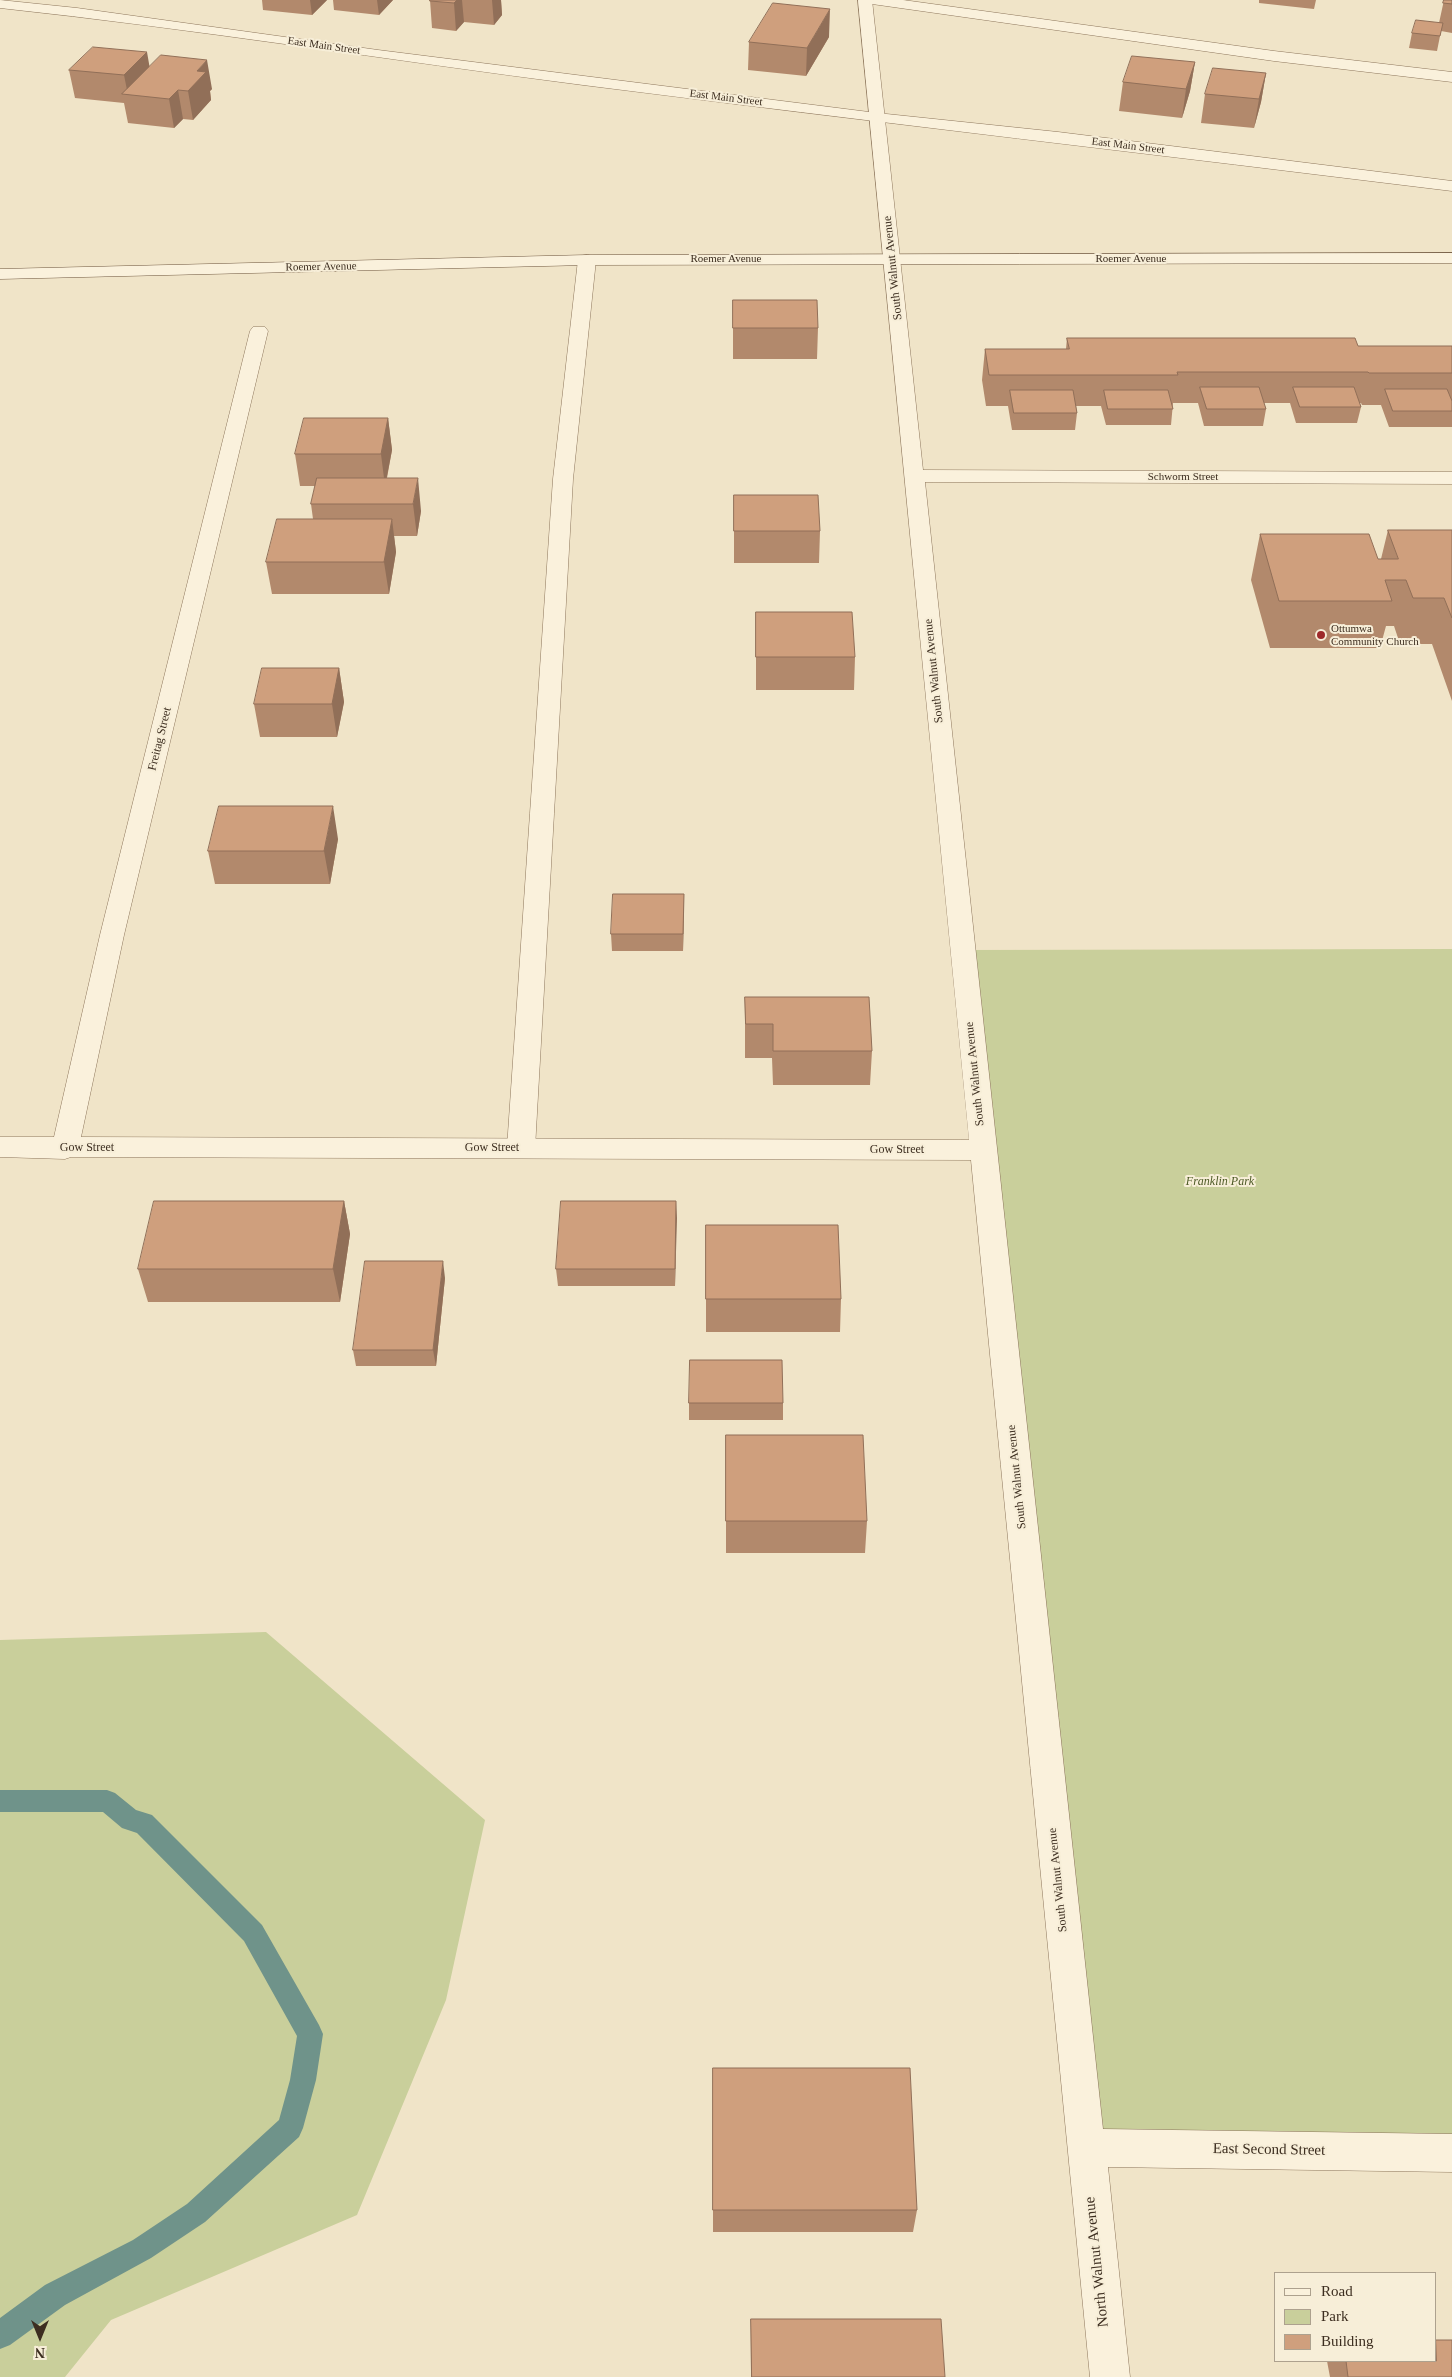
<!DOCTYPE html>
<html>
<head>
<meta charset="utf-8">
<style>
  body { margin:0 }
  #map { position:relative; width:1452px; height:2377px; overflow:hidden; background:#f0e4c8; font-family:"Times New Roman",serif }
  canvas { display:block }
  .legend { position:absolute; left:1274px; top:2272px; width:162px; height:90px; box-sizing:border-box; background:#f7eed8; border:1px solid #ada18e; margin:0; padding:6px 9px; list-style:none; font-size:15px; color:#3d2e20 }
  .legend li { display:flex; align-items:center; gap:10px; height:25px }
  .legend b { width:25px; border:1px solid #ada18e }
  .north { position:absolute; left:15px; top:2312px; width:50px; height:50px; -webkit-text-stroke:4px #f7eed8; paint-order:stroke; rotate:180deg; font-size:14px; font-weight:700; line-height:20px; text-align:center; color:#3d2e20 }
  .north::after { content:''; display:block; margin:auto; width:18px; height:22px; background:#3d2e20; clip-path:polygon(50% 0,100% 100%,50% 72%,0 100%) }
</style>
</head>
<body>
<div id="map">
<canvas width="1452" height="2377"></canvas>
<ul class="legend">
<li><b style="height:6px;background:#faf1dc"></b>Road</li>
<li><b style="height:14px;background:#c9cf9b"></b>Park</li>
<li><b style="height:14px;background:#cf9f7d"></b>Building</li>
</ul>
<div class="north">N</div>
</div>
<script>
const ctx = document.querySelector('canvas').getContext('2d');
ctx.lineJoin = 'round';
function fillPath(path, color) { ctx.fillStyle = color; ctx.fill(path, 'evenodd'); }
function stroke(path, color, width, dash) { ctx.strokeStyle = color; ctx.lineWidth = width; ctx.lineCap = dash ? 'butt' : 'round'; ctx.setLineDash(dash || []); ctx.stroke(path); }
function write(font, color, halo, rows, align = 'center') {
  ctx.font = font + ' "Times New Roman",serif'; ctx.lineWidth = 4; ctx.setLineDash([]); ctx.textBaseline = 'middle'; ctx.strokeStyle = halo; ctx.fillStyle = color; for (const [text, x, y, turn = 0] of rows) {
    ctx.save(); ctx.translate(x, y); ctx.rotate((+turn || 0) * Math.PI / 180); ctx.textAlign = isNaN(turn) ? turn : align; if (halo) ctx.strokeText(text, 0, 0); ctx.fillText(text, 0, 0); ctx.restore();
  }
}
const green = new Path2D(`
  M1452,949v1204l-367,-5 -122,-1198z
  M266,1632l219,188 -39,180 -89,215 -246,105 -46,57h-65v-737z`);
const stream = new Path2D(`
  M0,1790h107l8,3 21,17 16,5 110,110 57,100 4,9 -7,46 -13,48 -4,9 -94,85 -54,36 -86,47 -55,40 -10,4v-31l45,-33 88,-45 54,-36 92,-84 11,-40 7,-44 -53,-95 -107,-108 -15,-5 -19,-16h-103z`);
const service = new Path2D(`
  M865,0h38l371,51 178,21v10l-178,-21 -402,-57z
  M587,255l6,1 3,4 -23,219 -38,669 -4,7 -10,3 -10,-3 -4,-7 46,-669 25,-219 3,-4z`);
const minor = new Path2D(`
  M858,0h14l51,470 529,2v12l-527,-2 178,1647 349,5v38l-344,-5 22,210h-40l-119,-1217 -900,-3 -6,2 -65,-2v-20h54l46,-202 150,-604 3,-4h12l3,4 -144,604 -43,202 888,3z`);
const tertiary = new Path2D(`
  M0,0l77,8 301,42 499,63 181,19 394,49v10c-290,-36 -579,-69 -869,-106 -194,-25 -388,-56 -583,-77z`);
const secondary = new Path2D(`
  M1452,253v10l-865,2 -587,14v-10l587,-14z`);
const wall = new Path2D(`
  M262,0h65l-15,15 -49,-5z
  M333,0h60l-14,15 -45,-5z
  M430,0h71l1,15 -8,10 -30,-3 -8,9 -24,-3z
  M1259,0h57l-2,9 -55,-6z
  M1444,0h8v33l-11,-2 -4,20 -28,-3 3,-15 27,-10z
  M829,37l-23,39 -58,-6 1,-28z
  M1195,62l-5,29 -8,27 -63,-7 4,-29z
  M150,67l62,22 -2,2 1,9 -18,20 -10,-1 -9,9 -46,-5 -4,-20 -49,-5 -6,-28z
  M1266,73l-5,29 -7,26 -53,-5 4,-29z
  M733,300l85,28 -1,31h-84z
  M1067,338l291,8h94v81h-63l-8,-22h-19l-1,-2h-1l1,4 -4,16h-61l-6,-20h-26l2,6 -3,17h-59l-6,-23h-25l-2,22h-65l-5,-19h-25l1,7 -2,17h-63l-4,-24h-22l-4,-26 3,-31h81z
  M388,418l4,32 -5,28 34,33 -4,25h-23l2,16 -7,42h-117l-6,-32 47,-43 -2,-15 4,-18h-15l-5,-32z
  M734,495l86,36 -1,32h-85z
  M1388,530h64v171l-20,-57h-32l-6,-18h-8l-6,22h-110l-19,-68 9,-46 118,25h3z
  M756,612l99,45 -1,33h-98z
  M339,668l5,34 -7,35h-77l-6,-33z
  M338,839l-8,45h-115l-7,-33z
  M684,894l-1,57h-71l-1,-17z
  M745,997l127,54 -2,34h-97l-1,-27h-27z
  M344,1201l6,33 -10,68h-192l-10,-33z
  M676,1201l-1,85h-117l-2,-17z
  M445,1278l-9,88h-80l-3,-16z
  M706,1299h135l-1,33h-134z
  M689,1403h94v17h-94z
  M726,1435l141,86 -2,32h-139z
  M713,2210h204l-4,22h-200z
  M751,2319l194,58h-194z
  M1327,2361h109l16,16h-122z`);
const shadedWall = new Path2D(`
  M310,0h17l-15,15z
  M377,0h16l-14,15z
  M457,0h5l2,22 -8,9 -2,-28z
  M492,0h9l1,15 -8,10z
  M830,9l-1,28 -23,39 1,-28z
  M147,52l5,29 -24,14 -4,-20z
  M207,60l5,29 -2,2 1,9 -18,20 -5,-29 9,-20z
  M1195,62l-5,29 -8,27 4,-29z
  M1266,73l-5,29 -7,26 5,-29z
  M178,90l5,29 -9,9 -5,-29z
  M388,418l4,32 -7,36 -4,-32z
  M418,478l3,33 -4,25 -4,-32z
  M392,519l4,33 -7,42 -5,-32z
  M339,668l5,34 -7,35 -5,-33z
  M333,806l5,33 -8,45 -6,-33z
  M684,894v17l-1,40v-17z
  M344,1201l6,33 -10,68 -7,-33z
  M676,1201l1,17 -2,68v-17z
  M443,1261l2,17 -9,88 -3,-16z`);
const building = new Path2D(`
  M430,0h27l-3,3 -24,-2z
  M1444,0h8v4l-9,-1z
  M773,3l57,6 -23,39 -58,-6z
  M1416,20l27,3 -3,13 -28,-3z
  M93,47l54,5 -23,23 -55,-5z
  M161,55l46,5 -10,11 9,1 -18,19 -10,-1 -9,9 -47,-5z
  M1132,56l63,6 -9,27 -63,-7z
  M1213,68l53,5 -7,26 -54,-5z
  M733,300h84l1,28h-85z
  M1067,338h288l3,8h94v27h-83l-1,-1h-191l1,3h-189l-4,-26h84z
  M1200,387h59l7,22h-59z
  M1293,387h61l7,20h-61z
  M1385,389h62l5,12v10h-59z
  M1010,390h63l4,23h-63z
  M1104,390h64l5,19h-65z
  M304,418h84l-7,36h-86z
  M317,478h101l-5,26h-102z
  M734,495h84l2,36h-86z
  M277,519h115l-8,43h-118z
  M1388,530h64v88l-8,-20h-31l-7,-18h-21l7,21h-113l-19,-67h109l9,25h20z
  M756,612h96l3,45h-99z
  M262,668h77l-7,36h-78z
  M219,806h114l-9,45h-116z
  M613,894h71l-1,40h-72z
  M745,997h124l3,54h-99v-27h-27z
  M154,1201h190l-11,68h-195z
  M561,1201h115l-1,68h-119z
  M706,1225h132l3,74h-135z
  M365,1261h78l-10,89h-80z
  M690,1360h92l1,43h-94z
  M726,1435h137l4,86h-141z
  M713,2068h197l7,142h-204z
  M751,2319h190l4,58h-193z
  M1436,2340h16v37h-104l-2,-16h90z`);
const markers = [
  [1321,635,5,"#9e2a2b"]
];
const farStreetnames = [
  ["East Main Street",324,46,8],
  ["East Main Street",726,98,7],
  ["East Main Street",1128,146,7],
  ["Roemer Avenue",726,259],
  ["Roemer Avenue",1131,259],
  ["Roemer Avenue",321,267,-1],
  ["Schworm Street",1183,477]
];
const farPoinames = [
  ["Ottumwa",1331,629],
  ["Community Church",1331,642]
];
const streetNames = [
  ["South Walnut Avenue",893,268,-96],
  ["South Walnut Avenue",934,671,-96],
  ["Freitag Street",160,739,-76],
  ["South Walnut Avenue",975,1074,-96],
  ["Gow Street",87,1148],
  ["Gow Street",492,1148],
  ["Gow Street",897,1150],
  ["South Walnut Avenue",1017,1477,-96],
  ["South Walnut Avenue",1058,1880,-96]
];
const parkNames = [
  ["Franklin Park",1220,1182]
];
const nearStreetnames = [
  ["East Second Street",1269,2150,1],
  ["North Walnut Avenue",1097,2262,-96]
];
fillPath(green, '#c9cf9b');
fillPath(stream, '#6f938a');
stroke(service, '#8d765c', 1);
stroke(minor, '#8d765c', 1);
stroke(tertiary, '#8d765c', 1);
stroke(secondary, '#6f573f', 1);
fillPath(service, '#faf1dc');
fillPath(minor, '#faf1dc');
fillPath(tertiary, '#faf1dc');
fillPath(secondary, '#faf1dc');
fillPath(wall, '#b2896c');
fillPath(shadedWall, '#916f58');
fillPath(building, '#cf9f7d');
stroke(building, '#916f58', 1);
for (const [x, y, r, color] of markers) { const dot = new Path2D(); dot.arc(x, y, r, 0, 2 * Math.PI); ctx.fillStyle = color; ctx.fill(dot); stroke(dot, '#f7eed8', 2); }
write('11px', '#3d2e20', '#f7eed8', farStreetnames);
write('11px', '#3d2e20', '#f7eed8', farPoinames, 'left');
write('12px', '#3d2e20', '#f7eed8', streetNames);
write('italic 12px', '#4d5a26', '#f7eed8', parkNames);
write('15px', '#3d2e20', '#f7eed8', nearStreetnames);
</script>
</body>
</html>
